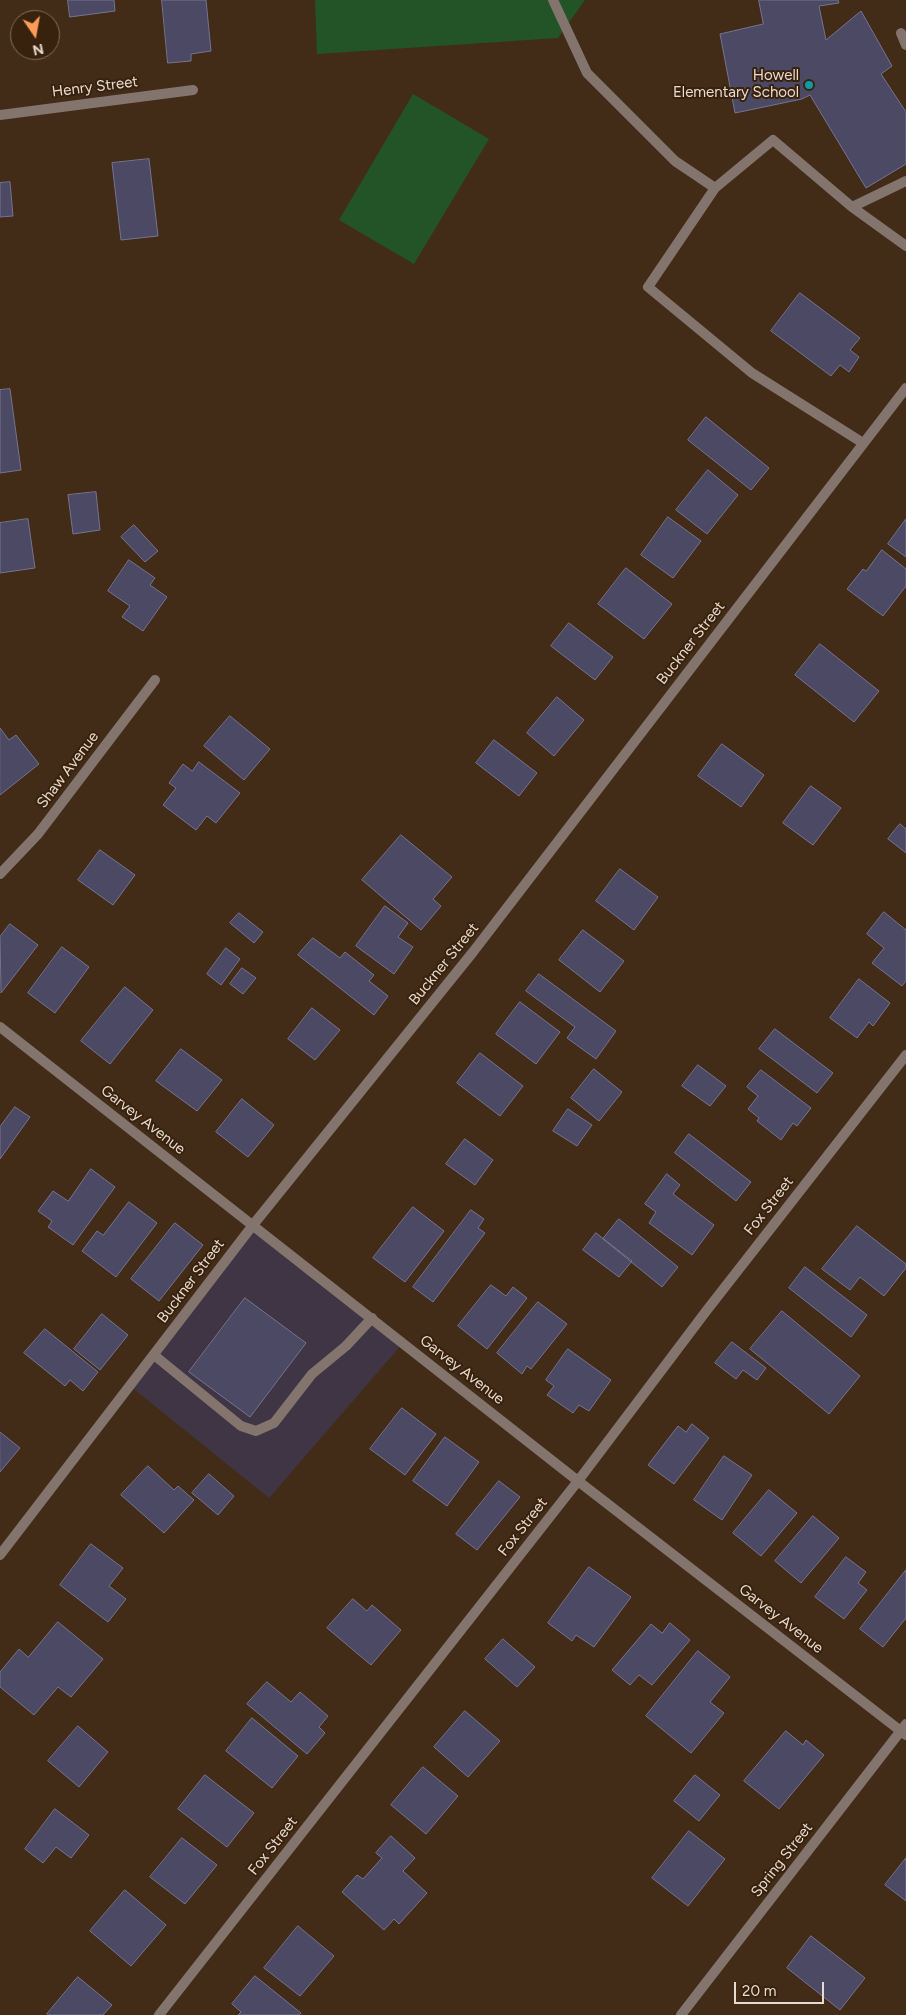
<!DOCTYPE html>
<html>
<head>
<meta charset="utf-8">
<style>
  body { margin:0 }
  #map { position:relative; width:906px; height:2015px; overflow:hidden; background:#422c18; font-family:Figtree,sans-serif }
  canvas { display:block }
  .north { position:absolute; left:10px; top:10px; width:50px; height:50px; box-sizing:border-box; background:#38220e; border:1px solid #7e6c5b; border-radius:50%; rotate:168deg; font-size:14px; font-weight:700; line-height:20px; text-align:center; color:#e8dace }
  .north::after { content:''; display:block; margin:auto; width:18px; height:22px; background:#fe9c57; clip-path:polygon(50% 0,100% 100%,50% 72%,0 100%) }
  .scale { position:absolute; left:734px; top:1982px; width:90px; height:22px; box-sizing:border-box; border:2px solid #e8dace; border-top:0; padding-left:6px; font-size:15px; line-height:18px; white-space:nowrap; color:#e8dace; -webkit-text-stroke:4px #38220e; paint-order:stroke }
</style>
</head>
<body>
<div id="map">
<canvas width="906" height="2015"></canvas>
<div class="north">N</div>
<div class="scale">20 m</div>
</div>
<script>
const ctx = document.querySelector('canvas').getContext('2d');
ctx.lineJoin = 'round';
function fillPath(path, color) { ctx.fillStyle = color; ctx.fill(path, 'evenodd'); }
function stroke(path, color, width, dash) { ctx.strokeStyle = color; ctx.lineWidth = width; ctx.lineCap = dash ? 'butt' : 'round'; ctx.setLineDash(dash || []); ctx.stroke(path); }
function write(font, color, halo, rows, align = 'center') {
  ctx.font = font + ' Figtree,sans-serif'; ctx.lineWidth = 4; ctx.setLineDash([]); ctx.textBaseline = 'middle'; ctx.strokeStyle = halo; ctx.fillStyle = color; for (const [text, x, y, turn = 0] of rows) {
    ctx.save(); ctx.translate(x, y); ctx.rotate((+turn || 0) * Math.PI / 180); ctx.textAlign = isNaN(turn) ? turn : align; if (halo) ctx.strokeText(text, 0, 0); ctx.fillText(text, 0, 0); ctx.restore();
  }
}
const commercial = new Path2D(`
  M253,1225l150,118 -134,155 -139,-112z`);
const green = new Path2D(`
  M315,0h270l-27,38 -241,16z
  M413,94l76,45 -75,125 -75,-44z`);
const building = new Path2D(`
  M68,0h46l1,11 -45,6z
  M162,0h44l5,51 -20,3v7l-23,2z
  M759,0h79l1,3 -20,3 7,34 35,-29 31,55 -11,8 25,38v52l-40,24 -56,-93 -8,4 -67,14 -15,-79 43,-10z
  M149,159l9,77 -37,4 -9,-77z
  M10,182l3,34 -13,1v-34z
  M800,293l60,45 -10,12 9,7 -10,15 -9,-7 -9,11 -60,-45z
  M10,389l11,81 -21,3v-83z
  M706,417l63,51 -18,22 -63,-50z
  M708,470l30,25 -31,39 -31,-24z
  M96,492l4,38 -27,4 -5,-39z
  M668,517l33,24 -28,37 -32,-23z
  M28,519l7,49 -35,5v-50z
  M906,519v38l-18,-13z
  M134,525l24,26 -13,11 -24,-25z
  M882,550l24,19v17l-23,30 -36,-27 16,-20 3,2z
  M129,560l26,18 -5,7 17,12 -24,34 -21,-14 8,-11 -22,-15z
  M626,568l46,36 -28,35 -46,-35z
  M569,623l44,34 -18,23 -44,-34z
  M820,644l59,47 -25,31 -59,-47z
  M557,697l27,23 -30,36 -27,-23z
  M230,716l40,33 -26,31 -40,-34z
  M0,728l9,12 7,-5 23,29 -39,31z
  M494,740l43,33 -18,23 -43,-33z
  M722,744l42,31 -23,32 -43,-31z
  M199,762l41,31 -24,30 -9,-7 -11,14 -33,-25 13,-17 -7,-5 14,-19 9,7z
  M811,786l30,22 -28,37 -30,-22z
  M900,824l6,5v24l-18,-14z
  M401,835l51,42 -19,22 8,7 -20,24 -59,-50z
  M100,850l35,25 -22,30 -35,-25z
  M620,869l38,28 -24,33 -38,-29z
  M385,906l23,17 -10,14 15,10 -19,27 -38,-28z
  M884,912l22,18v51l-4,5 -30,-23 12,-15 -17,-14z
  M239,913l24,19 -9,11 -24,-20z
  M10,924l28,21 -37,48 -1,-56z
  M583,930l41,31 -24,31 -41,-32z
  M313,938l27,20 5,-6 29,23 -5,6 19,15 -14,19 -76,-60z
  M62,947l27,20 -34,46 -27,-20z
  M226,948l14,11 -19,26 -14,-11z
  M242,968l14,10 -13,16 -13,-10z
  M539,974l77,57 -20,28 -29,-21 8,-11 -49,-36z
  M859,979l31,24 -17,23 -4,-4 -12,16 -27,-20z
  M125,987l28,23 -43,54 -29,-23z
  M520,1002l40,30 -24,32 -40,-30z
  M312,1008l28,22 -25,30 -27,-21z
  M775,1029l58,44 -16,20 -58,-44z
  M181,1049l41,31 -25,31 -41,-30z
  M480,1053l43,33 -23,30 -43,-33z
  M698,1065l28,21 -16,20 -28,-20z
  M594,1069l28,23 -23,29 -28,-23z
  M761,1070l50,38 -14,18 -4,-3 -12,17 -24,-19 2,-3 -11,-9 10,-13 -11,-9z
  M242,1099l32,26 -26,32 -32,-25z
  M15,1107l15,10 -30,42v-32z
  M568,1109l24,16 -15,21 -24,-15z
  M689,1134l62,48 -15,19 -61,-48z
  M465,1139l28,21 -18,25 -29,-21z
  M91,1169l24,18 -42,58 -25,-18 4,-6 -14,-10 15,-20 15,10z
  M667,1174l13,11 -7,9 41,31 -22,30 -43,-32 7,-11 -11,-8z
  M129,1202l28,21 -41,54 -34,-26 15,-20 6,4z
  M413,1207l31,24 -39,51 -32,-24z
  M471,1210l13,9 -6,9 7,5 -52,69 -20,-15z
  M619,1219l59,48 -16,20 -59,-48z
  M175,1223l28,22 -44,56 -28,-22z
  M857,1226l49,38v4l-22,28 -24,-19 -10,13 -28,-21z
  M596,1233l36,28 -13,16 -36,-27z
  M805,1267l62,48 -16,22 -62,-49z
  M491,1285l15,11 7,-9 14,11 -40,51 -29,-23z
  M245,1298l61,45 -56,74 -61,-45z
  M538,1302l29,22 -36,45 -4,-3 -5,8 -25,-21z
  M782,1311l78,65 -31,38 -79,-65z
  M102,1314l26,21 -28,35 -26,-21z
  M45,1329l53,43 -15,19 -13,-11 -5,6 -41,-33z
  M732,1342l34,26 -9,12 -14,-10 -7,9 -21,-16z
  M568,1349l43,31 -22,31 -10,-6 -6,8 -26,-18 7,-9 -8,-6z
  M402,1408l34,26 -31,41 -35,-26z
  M692,1424l17,14 -35,46 -26,-19 30,-39 8,6z
  M0,1432l20,16 -20,24z
  M445,1437l34,25 -32,44 -34,-25z
  M724,1456l28,19 -30,45 -28,-20z
  M148,1466l26,24 4,-4 16,14 -30,33 -43,-38z
  M209,1474l25,22 -16,19 -26,-22z
  M499,1481l21,16 -43,53 -21,-16z
  M769,1490l28,23 -36,43 -28,-23z
  M813,1516l26,22 -38,45 -26,-22z
  M91,1544l32,24 -14,18 17,13 -18,23 -48,-37z
  M846,1557l20,15 -8,11 9,7 -23,29 -29,-22z
  M589,1567l42,30 -37,50 -18,-12 -4,6 -24,-18z
  M906,1570v48l-23,29 -23,-18z
  M353,1599l14,12 5,-6 29,25 -30,35 -44,-37z
  M58,1622l45,37 -32,38 -13,-10 -24,28 -34,-28v-15l19,-23 9,8z
  M670,1623l20,17 -38,45 -13,-10 -9,10 -18,-15 39,-46 11,9z
  M503,1639l32,28 -18,20 -32,-28z
  M698,1651l32,26 -20,25 14,11 -33,40 -45,-37z
  M267,1682l24,20 9,-10 28,24 -9,11 6,6 -18,21 -60,-50z
  M465,1711l35,30 -32,36 -34,-30z
  M252,1718l46,38 -26,32 -46,-37z
  M78,1726l30,26 -29,35 -31,-26z
  M786,1731l17,14 3,-5 18,15 -45,54 -35,-28z
  M423,1767l35,29 -32,38 -35,-29z
  M205,1775l49,38 -27,34 -49,-38z
  M695,1775l25,20 -21,26 -25,-20z
  M55,1809l34,26 -18,23 -15,-11 -13,16 -18,-14z
  M689,1831l36,28 -37,47 -36,-28z
  M391,1836l24,22 -12,13 24,22 -28,31 -5,-5 -10,11 -42,-38 15,-17 6,4 19,-21 -6,-5z
  M182,1838l35,27 -32,39 -35,-27z
  M906,1858v43l-21,-16z
  M125,1890l41,35 -35,41 -41,-35z
  M298,1926l36,30 -34,40 -36,-28z
  M811,1936l54,42 -25,32 -53,-42z
  M255,1976l46,37 -2,2h-61l3,-3 -9,-8z
  M78,1977l34,28 -9,10h-54l-2,-1z`);
const lane = new Path2D(`
  M553,0l34,73 88,88 40,27
  M901,33l5,12
  M852,207l54,-26
  M863,443l-111,-70 -104,-86 67,-99 58,-48 79,67 54,39
  M154,1355l87,71 15,5 18,-8 38,-49 34,-28 26,-28`);
const street = new Path2D(`
  M0,115l193,-25
  M0,874l38,-40 117,-154
  M0,1027l578,454 328,254
  M0,1555l253,-330 220,-273 433,-564
  M159,2015l419,-534 129,-171 199,-255
  M681,2015l225,-291`);
const markers = [
  [809,85,5,"#0f9aa8"]
];
const poiNames = [
  ["Howell",799,76],
  ["Elementary School",799,93]
];
const streetNames = [
  ["Henry Street",95,87,-7],
  ["Buckner Street",691,643,-52],
  ["Shaw Avenue",68,770,-53],
  ["Buckner Street",444,964,-51],
  ["Garvey Avenue",143,1120,38],
  ["Fox Street",769,1206,-52],
  ["Buckner Street",191,1281,-53],
  ["Garvey Avenue",462,1370,38],
  ["Fox Street",523,1527,-52],
  ["Garvey Avenue",781,1619,38],
  ["Fox Street",273,1846,-52],
  ["Spring Street",782,1860,-52]
];
fillPath(commercial, '#403544');
fillPath(green, '#235427');
fillPath(building, '#4b4964');
stroke(building, '#767391', 1);
stroke(lane, '#83746e', 10);
stroke(street, '#83746e', 10);
for (const [x, y, r, color] of markers) { const dot = new Path2D(); dot.arc(x, y, r, 0, 2 * Math.PI); ctx.fillStyle = color; ctx.fill(dot); stroke(dot, '#38220e', 2); }
write('15px', '#e8dace', '#38220e', poiNames, 'right');
write('15px', '#e8dace', '#38220e', streetNames);
</script>
</body>
</html>
